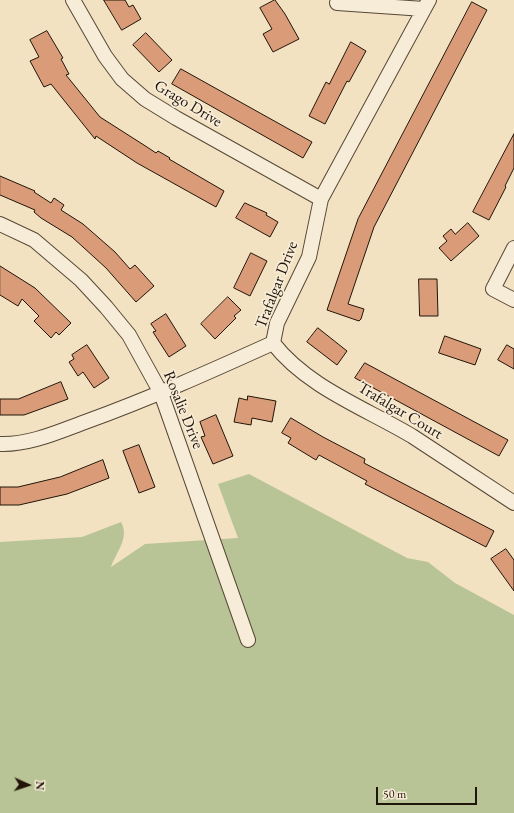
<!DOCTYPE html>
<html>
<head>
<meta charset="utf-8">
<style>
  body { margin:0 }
  #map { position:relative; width:514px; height:813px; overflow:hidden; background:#f3e2c2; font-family:"EB Garamond",serif }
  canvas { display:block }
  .north { position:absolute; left:8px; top:765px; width:40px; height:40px; -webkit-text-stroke:3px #f7ecd7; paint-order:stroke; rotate:93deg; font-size:11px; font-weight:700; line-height:16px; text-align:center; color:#211408 }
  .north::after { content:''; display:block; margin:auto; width:14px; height:18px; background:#211408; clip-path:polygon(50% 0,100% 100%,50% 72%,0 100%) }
  .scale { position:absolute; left:376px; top:787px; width:101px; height:18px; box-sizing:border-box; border:2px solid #211408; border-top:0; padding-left:5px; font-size:12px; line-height:14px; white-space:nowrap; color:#211408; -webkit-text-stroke:3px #f7ecd7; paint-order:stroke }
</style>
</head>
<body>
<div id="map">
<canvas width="514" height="813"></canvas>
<div class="north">N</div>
<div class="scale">50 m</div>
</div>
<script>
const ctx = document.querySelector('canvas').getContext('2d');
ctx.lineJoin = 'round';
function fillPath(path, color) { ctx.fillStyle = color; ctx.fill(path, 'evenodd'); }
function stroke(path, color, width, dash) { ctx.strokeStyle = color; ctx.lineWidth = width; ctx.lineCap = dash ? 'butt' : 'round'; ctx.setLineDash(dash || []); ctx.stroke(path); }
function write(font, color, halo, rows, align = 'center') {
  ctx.font = font + ' "EB Garamond",serif'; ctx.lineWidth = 3.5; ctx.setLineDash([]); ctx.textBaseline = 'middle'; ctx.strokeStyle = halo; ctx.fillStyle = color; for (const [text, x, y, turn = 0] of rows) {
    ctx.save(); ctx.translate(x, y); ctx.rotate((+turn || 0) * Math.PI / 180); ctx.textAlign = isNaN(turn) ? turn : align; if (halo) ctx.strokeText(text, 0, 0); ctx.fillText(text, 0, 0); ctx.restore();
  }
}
const green = new Path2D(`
  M249,474l158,84 21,4 27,21 59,32v198h-514v-271l82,-5 39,-15c9,16 -5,30 -10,45l34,-23 93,-6 -20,-54z`);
const building = new Path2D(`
  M104,0h21l4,7 4,-2 8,14 -19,11z
  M275,0l10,14 14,25 -26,13 -10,-18 9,-5 -12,-21z
  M472,2l15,8 -113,217 -26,77 16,5 -3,10 -2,2 -32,-11 31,-91z
  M47,31l16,27 -2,1 8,15 -3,1 34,42 47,30 9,6 2,-2 12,7 -1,1 55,32 -8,16 -79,-44 -41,-27 -1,3 -44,-55 -7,3 -14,-26 9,-4 -9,-17z
  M146,33l26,27 -13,12 -26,-27z
  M351,42l15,9 -17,31 -2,-1 -22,43 -16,-8 17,-34 3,2z
  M181,69l131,73 -9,16 -131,-74z
  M514,134v34l-9,18 1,1 -17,33 -16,-8z
  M0,176l35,15 -1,1 17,11 3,-5 10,7 -3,5 22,14 32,28 15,17 5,-4 19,21 -18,16 -30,-34 -34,-31 -31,-19 -7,-6 1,-2 -35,-15z
  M245,203l22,10 -1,2 12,7 -8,15 -34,-19z
  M468,223l11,13 -28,25 -12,-13 8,-7 -4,-5 8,-7 4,5z
  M251,253l16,8 -17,35 -16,-8z
  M0,266l35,22 36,35 -12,12 -3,-3 -5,6 -17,-17 5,-5 -17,-17 -4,7 -18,-11z
  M419,279h18l1,37h-18z
  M228,297l13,13 -7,6 2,2 -21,21 -14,-15z
  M166,314l20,32 -17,11 -16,-25 3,-1 -5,-7z
  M318,328l29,23 -10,14 -30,-23z
  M445,336l36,13 -6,16 -36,-12z
  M87,345l22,33 -15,10 -11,-16 -5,4 -9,-14 5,-3 -2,-4z
  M507,345l7,4v20l-16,-9z
  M365,363l143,77 -9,16 -144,-78z
  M61,382l7,17 -44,16h-24v-16h18z
  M248,396l28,5 -4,21 -20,-4 -1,7 -17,-3 5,-24 8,2z
  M216,415l17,41 -20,8 -12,-27 4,-1 -5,-14z
  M291,418l32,19 42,22 -1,4 130,68 -8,16 -121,-63 2,-3 -48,-26 -3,5 -28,-17 3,-5 -9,-5z
  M139,445l16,42 -16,6 -16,-42z
  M103,460l6,18 -42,16 -48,11h-19v-18h18l42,-10z
  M506,549l8,11v31l-23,-32z`);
const minor = new Path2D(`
  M73,0l32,56 17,23 23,20 31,19 145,81
  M337,3l87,6
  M0,224l34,16 47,40 25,27 23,28 32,58 87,247
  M514,248l-21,41 21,11
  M273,343c34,44 92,65 139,93 34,22 68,45 102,67
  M0,444c29,1 58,-12 85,-22 64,-23 126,-51 188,-79l4,-20 32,-66 12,-58 108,-199`);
const streetNames = [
  ["Grago Drive",188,104,31],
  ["Trafalgar Drive",277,285,-69],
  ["Rosalie Drive",183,410,68],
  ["Trafalgar Court",400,411,31]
];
fillPath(green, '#b8c495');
fillPath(building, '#d99b78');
stroke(building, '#211408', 1);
stroke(minor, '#564836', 16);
stroke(minor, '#f7ecd7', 14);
write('16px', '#211408', '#f7ecd7', streetNames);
</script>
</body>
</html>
